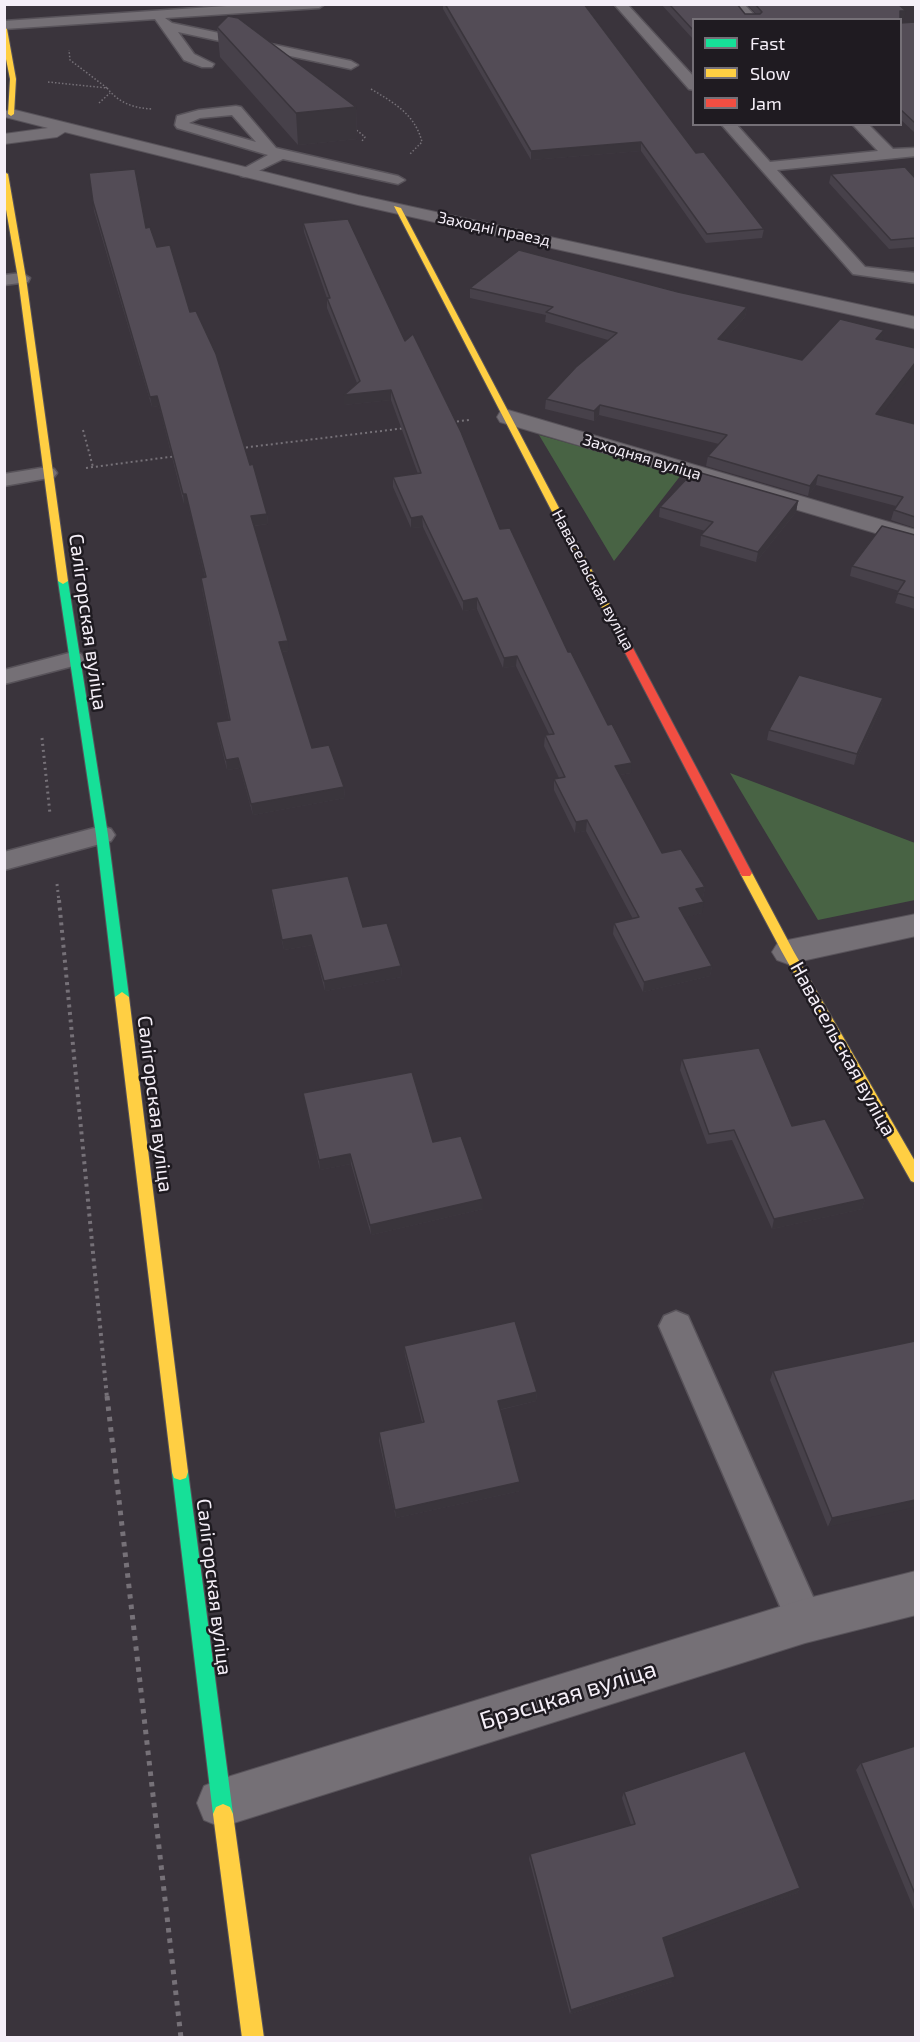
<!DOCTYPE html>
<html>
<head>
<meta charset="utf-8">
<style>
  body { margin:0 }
  #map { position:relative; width:920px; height:2042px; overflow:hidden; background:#3a343c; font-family:"Exo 2",sans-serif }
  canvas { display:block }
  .frame { position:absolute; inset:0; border:6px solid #f5eff8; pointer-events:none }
  .legend { position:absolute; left:692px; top:18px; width:210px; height:108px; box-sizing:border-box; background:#1f1b21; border:2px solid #757077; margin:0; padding:8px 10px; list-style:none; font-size:18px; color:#f5eff8 }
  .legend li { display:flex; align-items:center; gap:12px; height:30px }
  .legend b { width:30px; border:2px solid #757077 }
</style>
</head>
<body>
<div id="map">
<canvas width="920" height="2042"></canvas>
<div class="frame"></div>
<ul class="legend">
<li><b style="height:8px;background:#16e098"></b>Fast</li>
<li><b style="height:8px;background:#ffcf43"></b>Slow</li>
<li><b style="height:8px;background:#f24e42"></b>Jam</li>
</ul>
</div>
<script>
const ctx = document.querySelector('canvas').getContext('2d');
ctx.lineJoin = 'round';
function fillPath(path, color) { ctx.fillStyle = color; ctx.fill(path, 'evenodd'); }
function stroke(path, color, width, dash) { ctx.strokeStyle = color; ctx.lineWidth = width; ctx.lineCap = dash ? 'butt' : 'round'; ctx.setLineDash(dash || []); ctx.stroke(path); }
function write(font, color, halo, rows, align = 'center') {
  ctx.font = font + ' "Exo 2",sans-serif'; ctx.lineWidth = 5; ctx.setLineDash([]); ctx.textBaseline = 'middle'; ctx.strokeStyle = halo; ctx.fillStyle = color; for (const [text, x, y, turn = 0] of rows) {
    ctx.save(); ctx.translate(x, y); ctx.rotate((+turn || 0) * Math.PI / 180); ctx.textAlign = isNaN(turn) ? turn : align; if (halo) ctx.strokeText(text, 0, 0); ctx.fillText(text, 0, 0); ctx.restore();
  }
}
const green = new Path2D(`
  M539,435l142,40 -67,86z
  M730,773l185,70v57l-97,20z`);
const pathFar4 = new Path2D(`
  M48,82l59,6 -37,-28 -1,-10
  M107,88c12,15 26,20 45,21
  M371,89c23,14 44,25 51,53l-12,12
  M99,103l11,-10
  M354,128l11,9 -3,4`);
const pathFar3 = new Path2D(`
  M452,422l17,-2
  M83,430l10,37
  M241,448l165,-20
  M86,468l91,-12`);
const pathFar2 = new Path2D(`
  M42,738l8,76
  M57,884l2,18`);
const pathFar1 = new Path2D(`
  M59,900l48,498`);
const path = new Path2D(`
  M107,1396l74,642`);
const lane = new Path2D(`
  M256,4h69l-6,4 -154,10 7,5 179,38 7,4 -7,4 -173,-37 16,22 20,10 -2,3h-10l-18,-7 -29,-41 -151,10v-8z
  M614,4h13l67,73v13l-5,-1z
  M731,4h13l15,16h-13z
  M236,106l5,1 35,41 122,28 7,4 -7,4 -115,-25 -37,18 -5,-1 -2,-3 2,-3 27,-15 -91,-27 -2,-3 2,-9 22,-6zM232,115l24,27 -67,-19 11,-5z
  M721,124h15l34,38 108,-11 -26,-27h16l25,25 23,-1v8l-139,14 88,97 51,6v10l-63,-9z
  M22,273l8,5 -2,4 -24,3v-10z
  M47,467l7,2 3,4 -3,4 -50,9v-12z
  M73,652l8,2 3,5 -3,5 -77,20v-14z
  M102,826l9,3 4,6 -4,6 -107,29v-18z
  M676,1311l12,5 130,292 6,13 -6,13 -13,6 -13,-6 -133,-308 5,-10z`);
const street = new Path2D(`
  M11,109l347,86 558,122v12l-558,-124 -293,-73 -8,5 -53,7v-10l44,-6 -43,-11 -1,-5z
  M508,410l408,120v15l-416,-123 -3,-5 3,-5z
  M916,914v22l-128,28 -11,-4 -5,-8 5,-8 11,-4z
  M916,1571v44l-111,28 -584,184 -17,-7 -7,-17 7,-17 17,-7 584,-180z`);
const fast = new Path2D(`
  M63,578l5,3 40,254 21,162 -7,5 -7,-5 -19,-162 -38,-254z
  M180,1464l6,2 2,6 45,342 -3,7 -7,3 -7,-3 -3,-7 -41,-342 2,-6z`);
const slow = new Path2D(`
  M4,27l3,2 9,50 -2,35 -3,2 -3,-2 2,-35 -6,-30z
  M4,172l4,2 18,104 42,303 -5,3 -5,-3 -40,-303 -14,-80z
  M394,206l7,2 216,410 -1,2h-8l-1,-2z
  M746,869l6,4 42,79 122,211v20l-5,-2 -129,-229 -42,-79z
  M122,992l7,5 59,475 -2,6 -6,2 -6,-2 -2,-6 -57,-475z
  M223,1804l7,3 3,7 31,224h-22l-29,-224 3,-7z`);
const jam = new Path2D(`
  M612,615l5,3 135,255 -2,3h-8l-2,-3 -133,-255z`);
const wall = new Path2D(`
  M443,4h141l112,149 68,76 -2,9 -56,5 -65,-92 -110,9 -88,-151z
  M661,4h76l8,10h11l-9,-10h151l6,15 -211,1v19z
  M915,22v111l-15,-14v-96z
  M217,27l139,80 1,32 -59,6 -78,-88z
  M89,173l57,55 44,84 60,153 17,49 1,10 -14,2 35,125 -7,1 30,96 32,39 1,11 -92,17 -13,-47 -13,2 -9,-37 -2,-11 13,-2 -27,-132 -1,-10 4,-1 -17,-73h-4l-25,-98 -7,1 -58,-196z
  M831,174l84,4v69l-26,2 -60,-66z
  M303,223l102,118 95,188 68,123 63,121 -11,2 42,78 43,34 -2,11h-2l1,15 -18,4 28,49 -2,10 -67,16 -30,-58 1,-11 19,-4 -47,-88 -11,2 -21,-43v-11l5,-1 -15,-32 1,-11 4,-1 -33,-68 -13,2 -26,-59 -14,2 -40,-84 -12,1 -18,-41v-10l25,-3 -27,-74 -47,5v-10l13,-12 -30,-75v-10l-23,-66z
  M470,288l208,4 69,15 -2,10 -21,23 78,20 79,-20v75l34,9v104l-24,-8 3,-10 2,-4 -80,-21 -8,11 -102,-30 2,-10 11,-12 -120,-29 -5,6 -49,-12 1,-10 62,-59 -63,-18 1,-7 -76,-17z
  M798,501l-2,11 -40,50 -56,-16 1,-11 4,-4 -46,-14 1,-10z
  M915,535v74l-20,-6 4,-12 -49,-15 2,-10z
  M883,698l-2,10 -27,57 -87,-25 2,-10z
  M271,889l92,38 38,39 1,11 -77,14 -12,-46 -29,5 -12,-50z
  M682,1059l110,67 73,73 -3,10 -90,20 -40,-89 -25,4 -27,-74z
  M303,1093l130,49 50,57v10l-112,26 -20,-71 -31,6 -15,-67z
  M915,1341l-87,186 -58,-147 3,-9z
  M404,1346l133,46 -1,9 -36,9 20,81 -124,27 -17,-77v-9l43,-10 -17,-67z
  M915,1746v166l-59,-142 5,-7z
  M624,1792l176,96 -3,5 -133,48 8,41 -102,32 -41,-155 1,-5 101,-29 -9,-27z`);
const shadedWall = new Path2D(`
  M900,11h6l-2,8h-6z
  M356,107l1,32 -59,6 -2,-32z
  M641,142v9l-110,9v-9z
  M747,307l-2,10 -28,31 1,-9z
  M884,330l-2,10 -6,-1z
  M915,363v7l-41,54 2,-10z
  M391,390v10l-47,5v-10z
  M157,396l2,10 -7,1 -2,-10z
  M600,405l-1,10 -5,6v-10z
  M818,475l-2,10 -8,11 2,-10z
  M183,494h3l2,10h-4z
  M798,501l-2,11 -40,50 2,-10z
  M267,514l1,10 -16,2 -1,-10z
  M422,516l1,11 -12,1v-10z
  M477,598v11l-14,2v-10z
  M288,641l1,10 -9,1 -1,-10z
  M517,656l-1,10 -13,2 1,-10z
  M883,698l-2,10 -27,57 3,-11z
  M238,758l2,10 -13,2 -1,-10z
  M632,763l-1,10 -17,3 1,-10z
  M344,787l1,11 -92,17 -2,-11z
  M587,820l-1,11 -11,2 1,-11z
  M705,887l-2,11 -8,2 1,-11z
  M704,902l-2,11 -24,6 1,-11z
  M311,935l2,10 -29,5 -2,-10z
  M401,966l1,11 -77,14 -1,-10z
  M712,966l-2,10 -67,16 1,-10z
  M350,1154l1,10 -31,6 -1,-10z
  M483,1199v10l-112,26 -1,-10z
  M865,1199l-3,10 -90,20 2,-10z
  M537,1392l-1,9 -38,9v-9z
  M520,1482v9l-124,27 -1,-8z
  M915,1500v7l-87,20 4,-9z
  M800,1888l-3,5 -136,50 2,-5z
  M675,1977l-3,5 -102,32 1,-4z`);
const building = new Path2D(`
  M445,4h139l112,149 8,-1 60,77 -57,5 -66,-92 -110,9z
  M669,4h68l8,10h15l2,-2 -7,-8h143l8,7h-6v9h-207v10z
  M228,16l10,2 118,89 -60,6 -79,-86z
  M915,22v101l-15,-14v-86z
  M905,167l10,11v60l-24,2 -60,-66z
  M135,169l11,59 4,-1 7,20 13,-2 20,67 6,-1 20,43 34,111 3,-1 14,50 -16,2 37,125 -9,1 33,106 17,-3 15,42 -93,17 -13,-46 -12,2 -10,-38 14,-2 -29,-142 5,-1 -20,-83h-3l-26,-98 -7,1 -57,-195 -4,-29z
  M348,219l57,122 8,-7 48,98 39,97 10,-1 58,124h3l37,73 4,-1 20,39 -17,3 47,87 19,-4 24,38 -9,2 8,13 -25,6 33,58 -68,16 -30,-59 25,-6 -52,-97 -11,2 -22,-43 11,-2 -20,-42 9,-1 -37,-78 -13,2 -27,-60 -14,3 -41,-85 -11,2 -18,-41 28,-4 -30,-83 -47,5 16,-14 -33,-83h3l-27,-75z
  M519,250l159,42 69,15 -29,32 84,21 38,-41 44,11 -8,9 39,9v15l-39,51 39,10v93l-21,-7 9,-13 -85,-22 -8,11 -102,-30 19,-21 -127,-30 -6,6 -48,-12 30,-32 41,-34 -71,-21 7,-5 -83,-19z
  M694,471l104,30 -40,51 -57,-17 12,-13 -53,-15z
  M882,526l33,9v63l-18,-5 8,-12 -53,-15z
  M799,675l84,23 -26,56 -88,-24z
  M348,876l15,51 24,-4 14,43 -77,15 -13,-46 -29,5 -11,-51z
  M759,1048l33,78 33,-7 40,80 -91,20 -40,-89 -25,4 -27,-75z
  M412,1072l21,70 28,-6 22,63 -113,26 -20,-71 -31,6 -16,-67z
  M515,1321l22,71 -39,9 22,81 -125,28 -16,-78 45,-10 -20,-76z
  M915,1341v159l-83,18 -59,-147z
  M915,1746v148l-54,-131z
  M745,1751l55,137 -137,50 12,39 -104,33 -41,-156 105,-30 -11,-32z`);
const farStreetnames = [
  ["Заходні праезд",494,229,12],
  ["Заходняя вуліца",642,457,17],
  ["Навасельская вуліца",593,580,62]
];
const streetNames = [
  ["Салігорская вуліца",88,622,82],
  ["Навасельская вуліца",843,1049,61],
  ["Салігорская вуліца",155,1104,83],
  ["Салігорская вуліца",214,1587,83]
];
const nearStreetnames = [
  ["Брэсцкая вуліца",568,1695,-17]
];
fillPath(green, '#486344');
stroke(lane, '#58535a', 3);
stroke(street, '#58535a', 2);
stroke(fast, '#58535a', 2);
stroke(slow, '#58535a', 2);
stroke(jam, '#58535a', 2);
stroke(pathFar4, '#767178', 1.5, [1.5, 2]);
stroke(pathFar3, '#767178', 2, [2, 3]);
stroke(pathFar2, '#767178', 3, [2, 4]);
stroke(pathFar1, '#767178', 4, [3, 4.5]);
stroke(path, '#767178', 5, [4.5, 6]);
fillPath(lane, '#757076');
fillPath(street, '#757076');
fillPath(fast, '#16e098');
fillPath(slow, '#ffcf43');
fillPath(jam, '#f24e42');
fillPath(wall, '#47414a');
fillPath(shadedWall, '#3a353c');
fillPath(building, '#534c56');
stroke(building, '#3a353c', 1.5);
write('16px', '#f5eff8', '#1f1b21', farStreetnames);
write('20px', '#f5eff8', '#1f1b21', streetNames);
write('24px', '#f5eff8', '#1f1b21', nearStreetnames);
</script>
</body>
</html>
